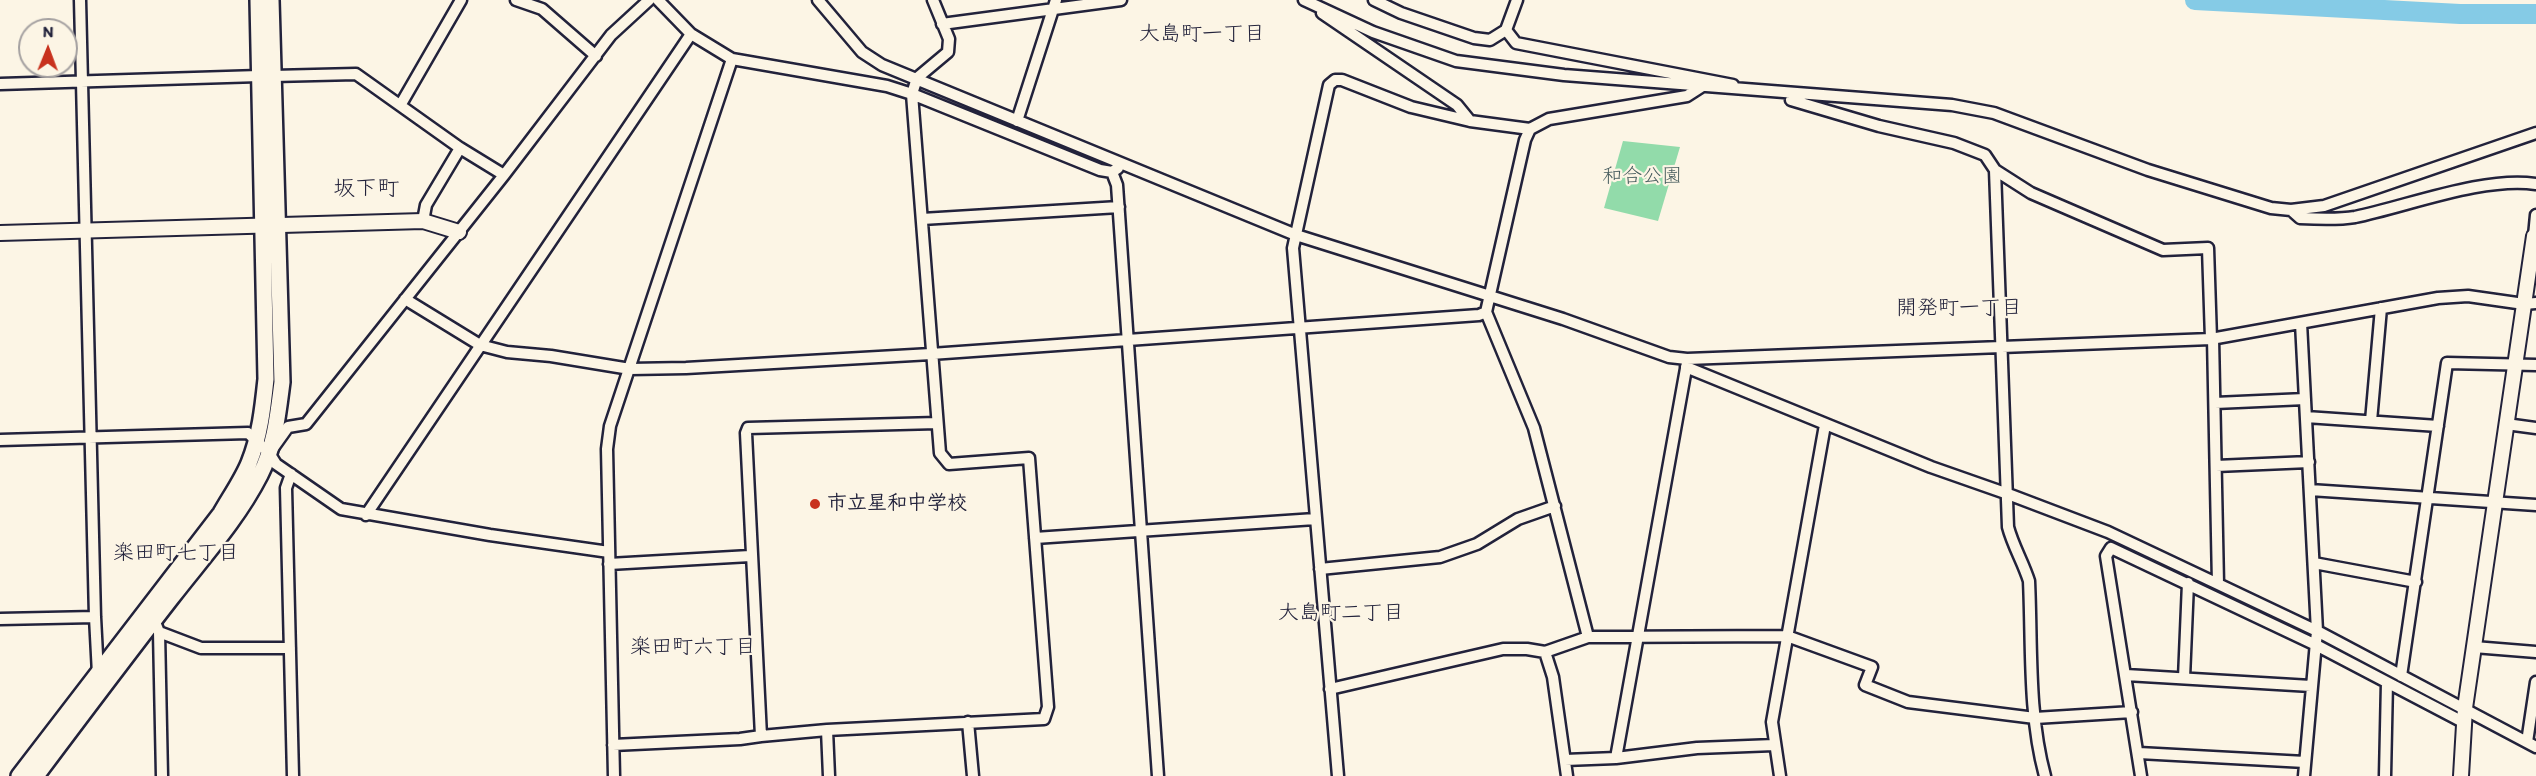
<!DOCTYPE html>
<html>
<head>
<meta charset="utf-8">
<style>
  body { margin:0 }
  #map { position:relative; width:2536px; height:776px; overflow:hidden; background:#fcf5e5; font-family:Itim,sans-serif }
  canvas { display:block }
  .north { position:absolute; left:18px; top:18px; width:60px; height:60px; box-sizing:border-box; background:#fcf5e5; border:2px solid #a5a1a1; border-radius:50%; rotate:1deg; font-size:16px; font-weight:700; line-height:24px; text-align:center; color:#22223b }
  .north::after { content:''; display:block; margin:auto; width:21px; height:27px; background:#c8321e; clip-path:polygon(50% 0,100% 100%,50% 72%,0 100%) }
</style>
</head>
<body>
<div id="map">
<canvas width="2536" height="776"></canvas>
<div class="north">N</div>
</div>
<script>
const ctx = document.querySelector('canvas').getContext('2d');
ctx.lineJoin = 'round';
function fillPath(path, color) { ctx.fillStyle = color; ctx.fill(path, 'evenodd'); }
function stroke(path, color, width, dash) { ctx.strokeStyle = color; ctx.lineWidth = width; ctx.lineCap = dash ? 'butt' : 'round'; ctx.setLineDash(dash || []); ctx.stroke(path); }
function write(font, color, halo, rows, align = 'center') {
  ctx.font = font + ' Itim,"Klee One",sans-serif'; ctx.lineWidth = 4.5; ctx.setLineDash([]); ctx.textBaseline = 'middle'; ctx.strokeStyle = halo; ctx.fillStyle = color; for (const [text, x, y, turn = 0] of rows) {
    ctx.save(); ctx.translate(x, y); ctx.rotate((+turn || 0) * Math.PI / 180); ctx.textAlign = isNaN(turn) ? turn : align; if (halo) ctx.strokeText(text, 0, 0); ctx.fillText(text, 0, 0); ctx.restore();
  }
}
const green = new Path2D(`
  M1623,141l57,6 -22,74 -54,-13z`);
const river = new Path2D(`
  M2195,0l265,14h76`);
const minor = new Path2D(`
  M80,0l15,617 3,57
  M516,0l26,9 54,47
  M658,0l33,34 41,25 155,27 25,8 188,76 12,2 6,-4
  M818,0l44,52 20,13 414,170 267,84 106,38 18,2 524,-20 227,-41 30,-2 56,8 12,-1
  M933,0l16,39 -1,13 -31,26 -5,16 28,359 9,11 80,-6 19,249 -4,12 -217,11 -66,6 -15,-303 2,-5 189,-5
  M1304,0l69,32 83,29 108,14 388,30 42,8 154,57 123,38 20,2 33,-4 212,-73
  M1374,0l27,13 73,25 16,2 16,-10 11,-30
  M1322,13l135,92 13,16 60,8 19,-10 138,-23 14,-9
  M942,24l179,-24
  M1506,30l10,13 217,42
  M273,76l83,-2 104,74 44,27
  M0,84l259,-8
  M1791,100l88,26 75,17 31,12 10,15 36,23 132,57 45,-2 3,91
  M401,104l60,-104
  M1017,121l39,-121
  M1530,129l-5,11 -39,172 48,116 54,209
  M1995,170l13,357c5,19 15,35 21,54 3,64 -1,133 16,195
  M1112,172l5,13 41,591
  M2291,210l9,8c18,1 37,2 55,-1 53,-11 129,-41 181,-33
  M2536,215l-2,21 2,-1
  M922,219l197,-12
  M423,221l3,-16 34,-57
  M405,299l75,46 27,7 44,4 79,13 56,-1 245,-14 548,-39 7,-3
  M2301,323l16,308 -13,145
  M2213,338l5,246 99,47 219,116
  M1686,367l245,100 77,27 100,38 110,52
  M2215,403l90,-4
  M2306,417l132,9
  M2371,421l10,-113
  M2506,424l30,4
  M0,440l248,-7 21,20 7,11 65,45 149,26 119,17
  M273,448l15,-21 18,-3 198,-249 107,-140 38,-35
  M2216,466l93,-4
  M291,474l-5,14 7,288
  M2310,490l226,15
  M366,515l325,-481
  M1035,538l280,-19
  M2314,563l102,19
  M609,564l141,-8
  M1320,569l120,-12 37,-13 41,-25 37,-13
  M0,619l95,-2
  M154,620l5,12 42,16h89
  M159,632l3,144
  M2474,647l62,5
  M1545,652l8,25 14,99
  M2126,675l185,11
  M2401,676l46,-313 89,2
  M2184,678l4,-95
  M1330,689l173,-40h24l18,3 43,-15 199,-1 85,31 -7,18 43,17 127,16 97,-6
  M968,722l5,54
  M827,730l2,46
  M2527,742l9,-60
  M613,745l127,-6 21,-3
  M2139,753l166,9
  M1616,758l71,-395
  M1565,760l51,-2 81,-10 77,-3
  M614,776l-7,-327 3,-23 122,-367
  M1338,776l-45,-528 36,-163 6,-5h7l69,27 59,14
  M1780,776l-8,-54 53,-297
  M2141,776l-35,-220 5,-8 205,97 147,77
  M2385,776l2,-94`);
const tertiary = new Path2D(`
  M0,233l423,-12 36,11
  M2461,776l4,-68 69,-472`);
const secondary = new Path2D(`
  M19,776l202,-263c9,-16 21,-33 28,-50 11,-27 14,-55 17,-84l-8,-379
  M36,776c45,-60 90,-120 136,-179 31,-40 65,-77 88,-122 15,-29 18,-62 22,-93l-11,-382`);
const markers = [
  [815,504,6,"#c8321e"]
];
const parkNames = [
  ["和合公園",1642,177]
];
const poiNames = [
  ["市立星和中学校",827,504]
];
const neighbourhoodNames = [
  ["大島町一丁目",1202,35],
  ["開発町一丁目",1959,309],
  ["楽田町七丁目",176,554],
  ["大島町二丁目",1341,614],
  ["楽田町六丁目",693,648]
];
const quarterNames = [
  ["坂下町",366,189]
];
fillPath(green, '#92dbaa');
stroke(river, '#85cbe6', 20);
stroke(minor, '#22223b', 15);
stroke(tertiary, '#22223b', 18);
stroke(secondary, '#22223b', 20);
stroke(minor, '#fcf5e5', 10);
stroke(tertiary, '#fcf5e5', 14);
stroke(secondary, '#fcf5e5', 15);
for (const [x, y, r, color] of markers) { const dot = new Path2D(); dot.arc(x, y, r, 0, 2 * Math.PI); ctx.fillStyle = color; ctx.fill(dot); stroke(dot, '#fcf5e5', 2); }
write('20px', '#445a5c', '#fcf5e5', parkNames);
write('bold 20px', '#22223b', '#fcf5e5', poiNames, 'left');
write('21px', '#22223b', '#fcf5e5', neighbourhoodNames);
write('22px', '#22223b', '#fcf5e5', quarterNames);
</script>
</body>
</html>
